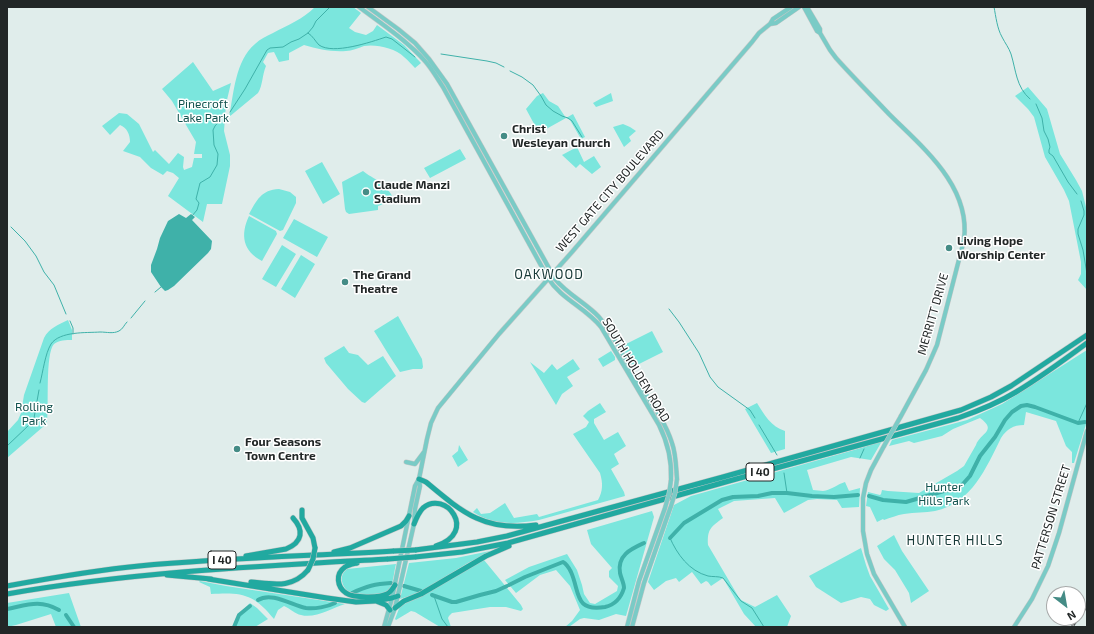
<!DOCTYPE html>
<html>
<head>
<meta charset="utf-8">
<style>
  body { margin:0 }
  #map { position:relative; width:1094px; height:634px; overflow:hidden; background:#e0edeb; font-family:"Exo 2",sans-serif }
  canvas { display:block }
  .frame { position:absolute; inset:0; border:8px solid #222727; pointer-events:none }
  .north { position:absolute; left:1046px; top:586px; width:40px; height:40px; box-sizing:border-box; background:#fff; border:1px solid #a7a9a9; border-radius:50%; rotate:149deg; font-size:11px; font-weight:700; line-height:16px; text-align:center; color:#222727 }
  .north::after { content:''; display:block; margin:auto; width:14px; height:18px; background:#458c86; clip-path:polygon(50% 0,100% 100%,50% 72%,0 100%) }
</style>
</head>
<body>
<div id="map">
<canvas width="1094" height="634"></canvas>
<div class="frame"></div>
<div class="north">N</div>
</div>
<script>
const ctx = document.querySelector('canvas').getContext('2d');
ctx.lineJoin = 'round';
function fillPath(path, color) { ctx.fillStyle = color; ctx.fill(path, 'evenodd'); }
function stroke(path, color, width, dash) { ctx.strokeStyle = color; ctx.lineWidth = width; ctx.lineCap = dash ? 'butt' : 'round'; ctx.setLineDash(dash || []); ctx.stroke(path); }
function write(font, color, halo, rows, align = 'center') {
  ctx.font = font + ' "Exo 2",sans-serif'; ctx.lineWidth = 3; ctx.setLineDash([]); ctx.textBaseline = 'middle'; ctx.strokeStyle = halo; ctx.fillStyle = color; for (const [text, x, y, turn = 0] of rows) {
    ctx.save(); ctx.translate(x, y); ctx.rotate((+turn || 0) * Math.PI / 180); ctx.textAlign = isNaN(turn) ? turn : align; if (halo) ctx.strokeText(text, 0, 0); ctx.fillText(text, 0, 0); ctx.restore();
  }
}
const green = new Path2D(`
  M315,7h38l8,6 -12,15 6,4 11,3 7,-4 4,-6 27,20 17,18 -6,5c-4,-4 -7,-8 -11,-11 -9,-9 -28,-13 -40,-11 -6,2 -12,5 -18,5 -15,1 -28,-2 -42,-6l-15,8v7l-10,2 -5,-10 -6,1 -5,9 3,4c-4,9 -3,19 -8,27l-29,24c5,-24 6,-56 26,-73 5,-5 12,-8 18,-11 15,-8 30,-14 42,-26z
  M193,62l20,29 18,-8 -5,21 -2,27 6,24v11l-8,38h-15l-4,18 -35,-26 11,-18 -6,-5 -6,-2 -4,4 -12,-7 -11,-11 -17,-6 7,-9c0,-8 -3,-14 -10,-17l-10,10 -8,-9 17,-13 8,1 12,10 14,28 2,-2 14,14 9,-11 6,4 -1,10 1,3 8,-3 2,-9h8v-4h-8l2,-12 -24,-41 -10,-12z
  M1028,87l19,22 13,45 16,26 6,11 5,20v79l-9,-10 3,-6v-12l-12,-61 -5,-11 -19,-33 -11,-40 -6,-8 -13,-13z
  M543,93l6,8 9,5 8,12 7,-4 12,23 -4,2 -11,-19 -4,-2 -27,15 -13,-24 11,-13z
  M611,93l2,8 -17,6 -3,-4z
  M623,124l7,3 6,4 -7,6 2,4 -7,6 -11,-20z
  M577,147l7,15 10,-6 7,11 -9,7 -12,-10 -4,4 -14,-13z
  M460,149l6,10 -36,19 -6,-10z
  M322,162l18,32 -17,10 -18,-33z
  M363,171c7,6 15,8 21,15 3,4 6,5 8,10 -2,5 -8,8 -14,10v4l-29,4 -3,-2 -1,-3 -3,-27z
  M279,189l11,3 6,5v6l-13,27 -3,1 -31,-17c8,-14 12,-24 30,-25z
  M249,216l27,15 1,3 -15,27c-19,-10 -22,-26 -13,-45z
  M294,219l34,18 -11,20 -34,-19z
  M282,245l14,9 -20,33 -14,-8z
  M301,255l14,9 -20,34 -14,-9z
  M398,316l24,43 1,8 -1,2h-9l-13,3c-9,-13 -17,-27 -26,-41z
  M68,320l4,10v10c-6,0 -13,0 -18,4 -9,10 -5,62 -7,77l-3,5 -37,32v-26l11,-12 3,-7 3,-18 20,-57c5,-10 14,-13 24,-18z
  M652,331l11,21 -30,15 -11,-21z
  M344,346l5,7 9,2 10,10 15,-9 13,20 -31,27 -3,-1 -14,-13 -22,-26 -2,-5z
  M1087,350v71l-13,42h-2v-11l-6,-6 -10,-25 -30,-9 -2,13c-11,0 -17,4 -23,13 -15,30 -29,65 -66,73 -10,2 -20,1 -31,3 -7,1 -14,4 -20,6l-1,-1 -6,3 -7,-15 -4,-1 2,-14 12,3 1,-1 1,-4 6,1 31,2 38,-22 7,-5 12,-21c4,-12 22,-14 4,-27l-27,11 -11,7 -28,7 -5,-2 -20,5 3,-6 75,-20 35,-16z
  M611,351l4,6v3l-12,7 -5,-8z
  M573,359l7,10 -13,8 6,9 -11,8 -6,11 -26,-43 14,11 8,-9 5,6z
  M600,403l6,9 -12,7v4l10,17 14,-8 8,14 -12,8 5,10 -8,5 13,23 1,4 -86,24c-24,4 -45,6 -66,-8l4,-4 4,6 9,-1 15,-10 9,15 23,-4 2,3 59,-17c5,-9 5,-17 2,-27l-27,-39 13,-7 3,-5 -6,-6 5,-5z
  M757,403c7,11 14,24 28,28v18l-14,4 -26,-44z
  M882,441l-11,19 -20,-3 -44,13 6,20c3,0 7,1 10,1 8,-1 15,-7 22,-9l4,9 11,-3 -1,19 -17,1 -5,-8 -20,-1 -9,1 -24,13 -9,-15 -41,3 -16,8 5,9c-12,9 -16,11 -15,27l30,51 3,4 14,7 22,-12 14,21 -4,11h-31l-12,-13 -21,-36 -12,8 -3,-4 -2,-1 -5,3 -9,-12 -13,10 -3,-4 -10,3 -12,9 -6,-8 26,-77 17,-9 170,-48z
  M459,445l9,15 -10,7 -6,-11 6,-5z
  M652,511l2,6 -28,99 -10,-2 -17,6 -15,-2 -4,1 -11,8h-4l7,-6 8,-11 -10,-24 -14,-16 -16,5 -24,18 -11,-13 24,-13 38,-13 10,16 5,15 2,9 6,9 5,1 22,-13 1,-5 -9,-9v-6l3,-3 -21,-24 -4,-14z
  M894,535l8,16 27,40 -18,12 -2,-10 -14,-23 -11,-11 -7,-13z
  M861,548l5,17 4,11 19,33 -3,2 -12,-6 -4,-6 -9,-2 -20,6 -25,-16 -7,-11z
  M490,551v1l-22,11 -51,31 -17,5 9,-36 47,-5z
  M484,560l37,45 2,4 -2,2 -15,-4h-16l-38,6 -3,3 -1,2 3,9h-11l-25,-15 -4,-1 -15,9 -1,-1 5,-13z
  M396,564c-2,7 -2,15 -5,22 -6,13 -31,9 -42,7 -7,-7 -11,-17 -2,-24z
  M200,581l26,5 119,18c-13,4 -30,15 -44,11 -6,-1 -10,-6 -17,-9l-6,4 -4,9c-20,-25 -32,-27 -63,-25l-1,-7 -11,-5z
  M69,593l12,34h-25l-5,-13 -35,11 -9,2v-24z
  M250,603l7,5 11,11 -13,8h-22c3,-11 9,-16 17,-24z`);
const water = new Path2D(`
  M179,214l7,4 5,-4 4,3 -3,3 20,21 -1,8 -3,4 -34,33 -6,4 -3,1 -4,-4 -10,-15v-7l6,-16 3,-11 8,-17z`);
const stream = new Path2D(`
  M994,7c2,10 3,21 8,30 3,6 7,11 9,17 5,16 5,33 19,45
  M308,33c5,3 7,8 11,12 14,10 52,-3 67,-8l6,2 23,18
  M441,54l46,7 9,2 8,4
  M510,71l12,6 11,8 8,11 5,9 7,6 9,5 6,2 4,3 10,16
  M1036,104l6,14 2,13 4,8 2,8 -1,3v3l4,3 15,26 9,12
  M230,112l15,-23 22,-39 3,-2 13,-1 8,-5 8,-3 9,-6 5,-6 3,-6 14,-14
  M1081,201l3,10v4l-6,14v5l5,16 4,24
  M192,216l5,-6 2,-7 -3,-4 4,-16 10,-6 7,-12 1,-11 -4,-9 -1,-15 2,-4 9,-10
  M11,227l14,14 11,15 8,16 10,13 12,29
  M155,292l6,-5
  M669,309l10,13 20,31 11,24 8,10 32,23 5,8
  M131,318l14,-17
  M70,321l3,7v6
  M40,383c3,-11 5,-29 11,-39 9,-13 35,-11 49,-12 7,0 13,2 19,-1 4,-2 5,-6 8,-9
  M1078,423l9,-20
  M759,425l18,30
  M7,446l22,-21 5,-7 5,-28
  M860,458l4,-9
  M784,473l3,20
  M670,538c7,16 19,33 38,38 5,1 10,0 15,2l18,23 11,7 12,19
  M434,596l8,23 6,8`);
const river = new Path2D(`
  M869,496l14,4 23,2 38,-11 14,-3 4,-3 8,-9 10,-20 15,-19 10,-17 7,-8 9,-6 6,-1 8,2 43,16 7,-1
  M670,538l14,-15 38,-23 11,-3 25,-1 14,-3h15l25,3 22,1 24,-2
  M509,585l16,-8 38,-15c4,2 6,6 8,10 9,20 3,40 34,35 9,-2 16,-9 19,-19 0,-5 -3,-10 -4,-15 -3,-18 11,-24 24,-30
  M404,586l17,5
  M352,593c15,-7 23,-9 39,-10
  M432,595l20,7h4l24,-7 16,-4 11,-5
  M258,600c14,-9 35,6 48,8 9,1 21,-1 29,-5
  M7,609c20,-4 33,-10 52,1
  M66,615l8,12
  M234,627l5,-12 11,-9`);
const major = new Path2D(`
  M359,7c23,17 47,33 66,54 7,8 12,17 18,26l105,191c13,21 38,30 53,49l58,98c9,18 13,35 12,55
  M368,7l30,22 17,14 14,16 18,25 108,195c12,15 31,24 44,38 16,19 26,43 39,65 12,19 27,39 34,61 4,11 4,24 5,36
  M804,7l13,24 3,2 10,17 6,8c17,19 35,37 53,56 34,34 82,72 75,126l-27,105 -11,25 -25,46
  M807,7l13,22v4
  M770,24l6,-1 23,-16
  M884,446l-13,24 -5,13 -3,15v33l4,23 7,20 31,53
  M406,462l9,2 9,-12
  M384,627l8,-29 23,-112 4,-7
  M388,627l7,-19 19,-84 1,-15 5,-23 -1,-7 8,-40 4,-16 7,-15 61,-74 73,-82 180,-210 7,-9 11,-9 3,-5 18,-12
  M627,627l12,-46 26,-73
  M632,627l12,-44 27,-77
  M1014,627l18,-28 16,-33 11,-33 28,-102`);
const highway = new Path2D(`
  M419,479l7,3c37,31 59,50 110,43
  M302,510v8l11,20 2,10
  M414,524c2,-5 5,-12 9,-16 22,-19 56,24 13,38
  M415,550l62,-8 30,-6 216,-59 238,-67 30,-13 20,-11 76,-51
  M334,552l16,-4 51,-22 5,-5 3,-5
  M246,556l40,-7c17,-7 18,-19 7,-31
  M415,557l47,-5 46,-9 221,-62 229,-63c20,-7 40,-15 58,-26 25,-15 48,-32 71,-49
  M357,563c-4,1 -9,2 -12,4 -10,7 -8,20 1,26 7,5 34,5 41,1 4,-2 6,-6 8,-9
  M167,575l44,4
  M208,579l119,19 29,4 19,-1 17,-3 6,-2
  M251,582c22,2 41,7 57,-12
  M7,586c44,-8 88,-16 132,-20 85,-8 170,-10 255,-15
  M7,594c126,-22 254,-28 381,-35
  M376,601l10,4 4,5
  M395,608l9,-7 17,-7 65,-38 23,-10`);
const rail = new Path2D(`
  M1072,627l15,-21`);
const majorBridge = new Path2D(`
  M884,446l17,-30
  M671,506l4,-13 2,-14
  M665,508l4,-14 2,-14`);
const highwayBridge = new Path2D(`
  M394,551l21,-1
  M388,559l27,-2
  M308,570l5,-11 2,-11`);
const markers = [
  [504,136,4,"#458c86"],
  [366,192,4,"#458c86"],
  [949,248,4,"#458c86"],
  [345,282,4,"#458c86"],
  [237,449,4,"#458c86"]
];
const shields = [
  [760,472,28],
  [222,560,28]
];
const shieldNames = [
  ["I 40",760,472],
  ["I 40",222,560]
];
const parkNames = [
  ["Pinecroft",203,104],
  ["Lake Park",203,118],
  ["Rolling",34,407],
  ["Park",34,421],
  ["Hunter",944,487],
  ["Hills Park",944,501]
];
const poiNames = [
  ["Christ",512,129],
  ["Wesleyan Church",512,143],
  ["Claude Manzi",374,185],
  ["Stadium",374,199],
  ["Living Hope",957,241],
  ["Worship Center",957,255],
  ["The Grand",353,275],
  ["Theatre",353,289],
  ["Four Seasons",245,442],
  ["Town Centre",245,456]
];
const streetNames = [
  ["WEST GATE CITY BOULEVARD",610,191,-49],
  ["MERRITT DRIVE",933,314,-74],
  ["SOUTH HOLDEN ROAD",636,370,59],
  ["PATTERSON STREET",1051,517,-73]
];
const neighbourhoodNames = [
  ["OAKWOOD",549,275],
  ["HUNTER HILLS",955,541]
];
fillPath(green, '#7be6dd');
fillPath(water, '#3fb1a9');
stroke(stream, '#3fb1a9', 1);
stroke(river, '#3fb1a9', 4);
stroke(major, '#c6c7c7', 5);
stroke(highway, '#c6c7c7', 6);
stroke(major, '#7acbc6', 4);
stroke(highway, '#21a9a0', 5);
stroke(rail, '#363c3c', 2.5);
stroke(rail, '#fff', 1, [3]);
stroke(majorBridge, '#c6c7c7', 5, []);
stroke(highwayBridge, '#c6c7c7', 6, []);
stroke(majorBridge, '#7acbc6', 4);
stroke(highwayBridge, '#21a9a0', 5);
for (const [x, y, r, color] of markers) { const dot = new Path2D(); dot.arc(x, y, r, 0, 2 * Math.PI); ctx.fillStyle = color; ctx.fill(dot); stroke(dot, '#fff', 1.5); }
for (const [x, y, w] of shields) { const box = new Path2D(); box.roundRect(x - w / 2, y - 9, w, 18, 3); ctx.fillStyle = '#fff'; ctx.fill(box); stroke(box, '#222727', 1); }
write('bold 11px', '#222727', null, shieldNames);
write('12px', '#12534f', '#fff', parkNames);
write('bold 12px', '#222727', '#fff', poiNames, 'left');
write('12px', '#222727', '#fff', streetNames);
ctx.letterSpacing = '1px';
write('13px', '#173937', '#fff', neighbourhoodNames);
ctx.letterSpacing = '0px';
</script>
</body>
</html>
